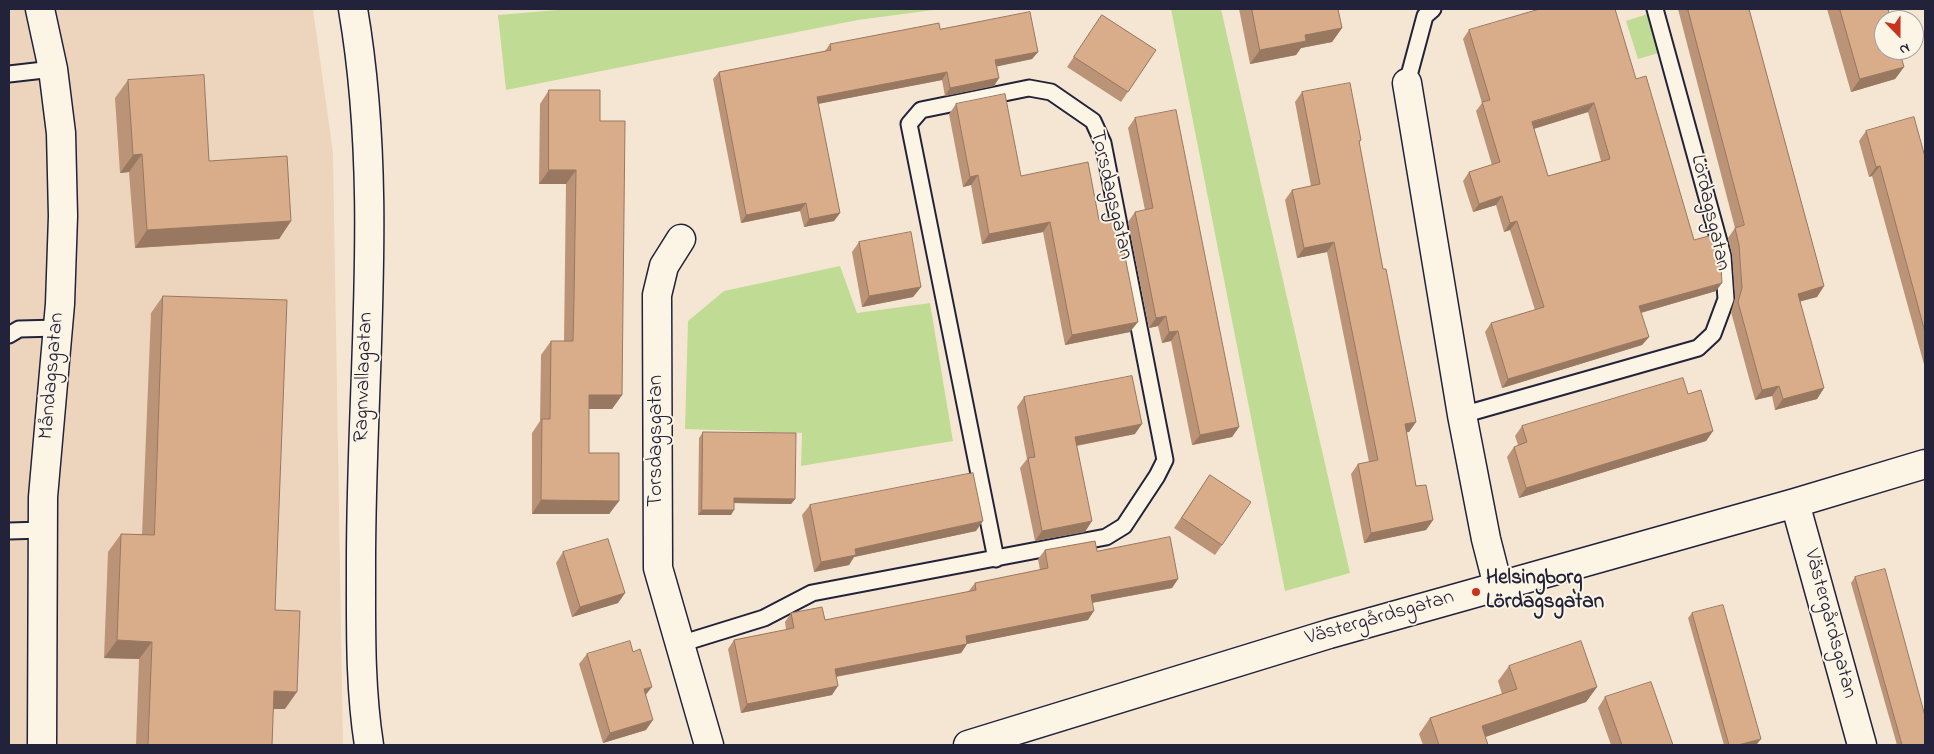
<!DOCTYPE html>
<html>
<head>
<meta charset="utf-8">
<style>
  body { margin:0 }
  #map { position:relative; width:1934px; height:754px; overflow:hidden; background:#f5e6d3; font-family:"Indie Flower",sans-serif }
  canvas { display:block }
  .frame { position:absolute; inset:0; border:10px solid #22223b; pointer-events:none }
  .north { position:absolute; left:1874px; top:10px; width:50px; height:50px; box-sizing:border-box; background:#fcf5e5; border:1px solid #a5a1a1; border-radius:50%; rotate:158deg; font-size:14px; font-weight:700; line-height:20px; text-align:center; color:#22223b }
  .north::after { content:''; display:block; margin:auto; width:18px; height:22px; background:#c8321e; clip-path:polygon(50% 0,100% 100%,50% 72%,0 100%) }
</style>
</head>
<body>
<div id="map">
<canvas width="1934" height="754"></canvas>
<div class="frame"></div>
<div class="north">N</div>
</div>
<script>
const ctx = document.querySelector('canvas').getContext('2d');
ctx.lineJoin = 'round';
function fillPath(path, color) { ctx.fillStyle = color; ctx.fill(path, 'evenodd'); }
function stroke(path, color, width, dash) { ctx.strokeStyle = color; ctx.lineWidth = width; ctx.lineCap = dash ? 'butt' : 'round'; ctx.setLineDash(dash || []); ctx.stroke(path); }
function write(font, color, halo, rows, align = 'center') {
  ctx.font = font + ' "Indie Flower",sans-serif'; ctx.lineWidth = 4; ctx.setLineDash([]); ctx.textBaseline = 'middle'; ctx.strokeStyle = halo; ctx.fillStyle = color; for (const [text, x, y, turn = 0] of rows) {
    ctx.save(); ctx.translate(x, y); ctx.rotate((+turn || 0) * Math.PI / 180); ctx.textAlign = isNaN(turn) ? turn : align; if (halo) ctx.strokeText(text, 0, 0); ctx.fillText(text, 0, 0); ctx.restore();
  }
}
const built = new Path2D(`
  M9,9h304l20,144 10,592h-334z`);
const green = new Path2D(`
  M570,9h371l-83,11 -352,70 -8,-75z
  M1171,9h50l129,564 -65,18z
  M1651,13l11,39 -24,7 -12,-38z
  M840,266l17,47 73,-10 23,138 -152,25 1,-33 -117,-4 3,-108 36,-30z`);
const service = new Path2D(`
  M9,74l44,-5
  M1407,83l18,-67 8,-7
  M9,335l10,-6 39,-1
  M1462,415l236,-67 15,-14 13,-35 -3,-43 -68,-247
  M9,531l34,-1
  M680,644l84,-26 48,-25 294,-56 18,-11 33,-50 8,-16 -62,-317 -10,-22 -42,-29 -22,-4 -108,22 -12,14 87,435`);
const minor = new Path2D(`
  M40,9l13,60 8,64 2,83 -3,88 -17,193 -1,248
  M353,9c32,186 7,375 8,563 0,57 -1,116 8,173
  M1407,83l55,332 24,124 12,47
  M681,239l-17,27 -7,29 1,273 51,177
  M1795,503l67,242
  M968,745l361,-111 466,-131 130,-39`);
const wall = new Path2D(`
  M1239,9h99l4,19 -10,14 -31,6 -5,7 -46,9z
  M1678,9h71l75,277 -7,11 -17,4 24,87 -7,11 -42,11 -3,-14 -17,4 -24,-88 4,-14 -3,-43 -4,-17 7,-10z
  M1827,9h61l16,58 -9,12 -44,13z
  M1102,15l54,35 -35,52 -54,-35z
  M940,29l98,23 -6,7 -35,7 2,12 -5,8 -49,10 -3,-16 -124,24 22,109 -6,8 -30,6 -4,-16 -59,12 -28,-144 6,-7 106,-21 5,-7z
  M1469,30l167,49 58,161 22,51 -75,22 8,24 -7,8 -140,43 -17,-56 6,-9 44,-13 -25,-80 -6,2 -8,-27 -23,7 -10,-31 6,-9 23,-7 -16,-54 6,-8 -19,-64zM1588,112l13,49 -53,15 -14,-47z
  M128,80l81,81 82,60 -12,18 -144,9 -6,-76 -9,1 -5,-75z
  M549,90l51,31 22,274 -10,14h-23v44l30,48 -10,13h-77v-81l8,-12 1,-66 10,-14h13l2,-157h-27l1,-80z
  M1302,92l59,48 -2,3 24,126 33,153 -7,10h-3l10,54 17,34 -7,10 -62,13 -13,-69 7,-10 11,-2 -42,-210 -30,6 -12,-58 7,-10 19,-4 -16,-84z
  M956,104l65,72 78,44 31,112 -65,13 -22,-113 -61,12 -11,-59 -8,2 -14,-73z
  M1135,118l104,309 -7,10 -40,8 -21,-104 -9,2 -4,-17 -9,2 -21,-106 7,-10 10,-2 -17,-82z
  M1866,131l59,26v211l-53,-192 -3,1 -10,-36z
  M859,242l62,45 -8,10 -51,10 -10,-55z
  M163,296l112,314 10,99h-12l-1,36h-136l3,-86 -35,-1 4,-106 13,-18 21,1 9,-222z
  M1688,394l25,37 -7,10 -187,57 -12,-41 7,-10 4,-2 -3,-9 7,-10z
  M1024,397l111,37 -58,12 8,86 -50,9 -15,-73 7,-9 -10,-52z
  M703,432l92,67 -4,5 -57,-1 -3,12h-33l1,-77z
  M1210,475l12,70 -7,10 -41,-27z
  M810,505l166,26 -122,26 -5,8 -35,7 -12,-57z
  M1045,550l52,1 81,28 -6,9 -80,15 -4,17 -121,24 -6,9 -125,24 -4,18 -91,18 -13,-64 6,-9 52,-10 -1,-8 6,-9 34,7 143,-28 7,-9 65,-13 -2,-11z
  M563,552l62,41 -7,10 -46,14 -16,-54z
  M1855,577l70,168h-28l-46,-162z
  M1692,613l65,131 -4,1h-29l-36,-127z
  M587,654l59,41v35l-43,13 -24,-79z
  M1509,666l88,21 -11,15 -101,35 3,8h-65l-4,-11 11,-16 72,-24 -4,-13z
  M1605,697l68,48h-62l-13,-37z`);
const shadedWall = new Path2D(`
  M1342,28l-10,14 -31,6 -5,7 -46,9 10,-14 45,-15z
  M1038,52l-6,7 -42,9 5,-8z
  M1904,67l-9,12 -44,13 9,-13z
  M947,72l-5,8 -130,25 5,-8z
  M999,78l-5,8 -49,10 5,-8z
  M1594,103l-6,9 -62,19 6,-9z
  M142,154l-13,18 -9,1 13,-18z
  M1880,166l-8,10 -3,1 7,-10z
  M549,170h27l-10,14h-27z
  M978,175l-7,10 -8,2 7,-10z
  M1502,196l-6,9 -23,7 6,-8z
  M806,203l-6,8 -59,12 5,-8z
  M840,213l-6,8 -30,6 5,-8z
  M291,221l-12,18 -144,9 12,-18z
  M1517,221l-7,9 -6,2 6,-9z
  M1050,222l-7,10 -61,12 7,-10z
  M1334,242l-7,10 -30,6 7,-10z
  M1722,283l-6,8 -83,24 6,-9z
  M1824,286l-7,11 -26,7 7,-10z
  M921,287l-8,10 -51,10 7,-11z
  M1166,316l-8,10 -9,2 7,-10z
  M1138,322l-8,10 -65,13 7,-10z
  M1178,331l-7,10 -9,2 7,-11z
  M1649,337l-7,8 -140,43 6,-9z
  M1779,386l-7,10 -17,4 7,-10z
  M1824,388l-7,11 -42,11 8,-11z
  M589,395h33l-10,14h-33z
  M1416,422l-7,10 -12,2 8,-10z
  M1142,424l-7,10 -67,13 7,-10z
  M1239,427l-7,10 -40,8 8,-10z
  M1713,431l-7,10 -187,57 7,-10z
  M734,498l61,1 -4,5 -60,-1z
  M541,500l78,1 -10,13h-77z
  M702,510h32l-3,5h-33z
  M1433,520l-7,10 -62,13 7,-10z
  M983,521l-7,10 -122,26 -5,8 -35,7 7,-10 34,-13z
  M1092,521l-7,11 -50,9 7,-10z
  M1178,579l-6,9 -87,16 6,-9z
  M625,593l-7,10 -46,14 8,-10z
  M1094,611l-6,9 -121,24 -6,9 -133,25 7,-9 131,-33z
  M117,640l35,2 -13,17 -35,-1z
  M838,686l-6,9 -91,18 6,-9z
  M652,687l-8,10v-8z
  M1597,687l-11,15 -115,40 11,-16z
  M274,691l23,1 -12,17h-24z
  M653,720l-7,10 -43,13 7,-10z
  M1761,739l-4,5 -4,1h-15z`);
const building = new Path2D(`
  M1252,9h86l4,19 -37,7 1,6 -46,9z
  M1540,9h75l21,70 10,-3 48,164 22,-6 4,15 2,34 -83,23 10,31 -141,42 -17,-56 53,-16 -27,-86 -7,2 -8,-27 -23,8 -10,-32 31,-10 -18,-60 8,-2 -21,-70zM1594,103l16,56 -62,17 -16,-54z
  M1688,9h61l75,277 -26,8 26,94 -41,11 -4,-13 -17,4 -24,-88 4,-14 -3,-43 -4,-17 9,-3z
  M1840,9h48l3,11h-7v30h15l5,17 -44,12z
  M1030,12l8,40 -43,8 4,18 -49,10 -3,-16 -130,25 23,116 -31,6 -3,-16 -60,12 -27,-143 112,-22 -1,-6 73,-14 36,-7 1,6z
  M1102,15l54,35 -28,42 -54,-35z
  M204,75l5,86 78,-5 4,65 -144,9 -5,-76 -9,1 -5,-75z
  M1350,83l11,57 -2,1 24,128h3l30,153 -11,2 11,62 10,-1 7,35 -62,13 -13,-69 20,-4 -44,-218 -30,6 -12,-58 28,-6 -18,-92z
  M549,90h51v31h25l-3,274h-33v58h30v48l-78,-1 1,-81h8l1,-78h22l1,-43 2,-128h-27z
  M1005,94l16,82 67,-14 11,58 18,-4 21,106 -66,13 -22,-113 -61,12 -11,-59 -8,2 -14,-73z
  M1176,110l63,317 -39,8 -22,-104 -9,1 -3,-16 -10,2 -21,-106 18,-4 -18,-90z
  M1914,117l11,40v175l-45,-166 -4,1 -10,-36z
  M911,232l10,55 -52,9 -10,-54z
  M163,296l124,4 -12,310 25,1 -3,81 -23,-1 -2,54h-124l4,-103 -35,-2 4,-106 33,1z
  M1132,376l10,48 -67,13 17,84 -50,10 -14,-73 7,-1 -11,-60z
  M1683,378l5,16 13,-4 12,41 -187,57 -12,-41 13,-5 -5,-16z
  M703,432l93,1 -1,66 -61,-1v12h-32z
  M973,473l10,48 -128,28 1,6 -35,7 -11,-57z
  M1210,475l41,27 -29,43 -40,-27z
  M1170,537l8,42 -87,16 3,16 -128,25 1,8 -132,25 3,17 -91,18 -13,-64 60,-12 -3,-15 31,-6 3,13 151,-30 -1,-7 73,-15 -3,-18 50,-9 2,10z
  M608,539l17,54 -45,14 -17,-55z
  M1885,569l40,147v29h-23l-47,-168z
  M1723,605l38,134 -23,6h-9l-37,-132z
  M630,641l3,11 7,-3 12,38 -8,2 9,31 -43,13 -23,-79z
  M1581,641l16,46 -115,39 6,19h-49l-9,-27 87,-29 -8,-23z
  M1651,682l22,63h-51l-17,-48z`);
const markers = [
  [1476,592,5,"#c8321e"]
];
const streetNames = [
  ["Torsdagsgatan",1110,195,77],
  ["Lördagsgatan",1709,213,77],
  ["Måndagsgatan",53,376,-85],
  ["Ragnvallagatan",365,377,-88],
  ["Torsdagsgatan",658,441,-90],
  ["Västergårdsgatan",1380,619,-16],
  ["Västergårdsgatan",1829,624,75]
];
const poiNames = [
  ["Helsingborg",1486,580],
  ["Lördagsgatan",1486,604]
];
fillPath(built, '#edd5bd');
fillPath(green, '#c0dc94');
stroke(service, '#22223b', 19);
stroke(minor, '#22223b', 31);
stroke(service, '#fcf5e5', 15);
stroke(minor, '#fcf5e5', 28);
fillPath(wall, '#bb9477');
fillPath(shadedWall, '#987861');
fillPath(building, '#d9ac8a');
stroke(building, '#987861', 1);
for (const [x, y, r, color] of markers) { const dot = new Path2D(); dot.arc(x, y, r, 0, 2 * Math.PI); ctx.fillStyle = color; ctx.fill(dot); stroke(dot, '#fcf5e5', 2); }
write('21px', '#22223b', '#fcf5e5', streetNames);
write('bold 21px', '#22223b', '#fcf5e5', poiNames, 'left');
</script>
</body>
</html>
